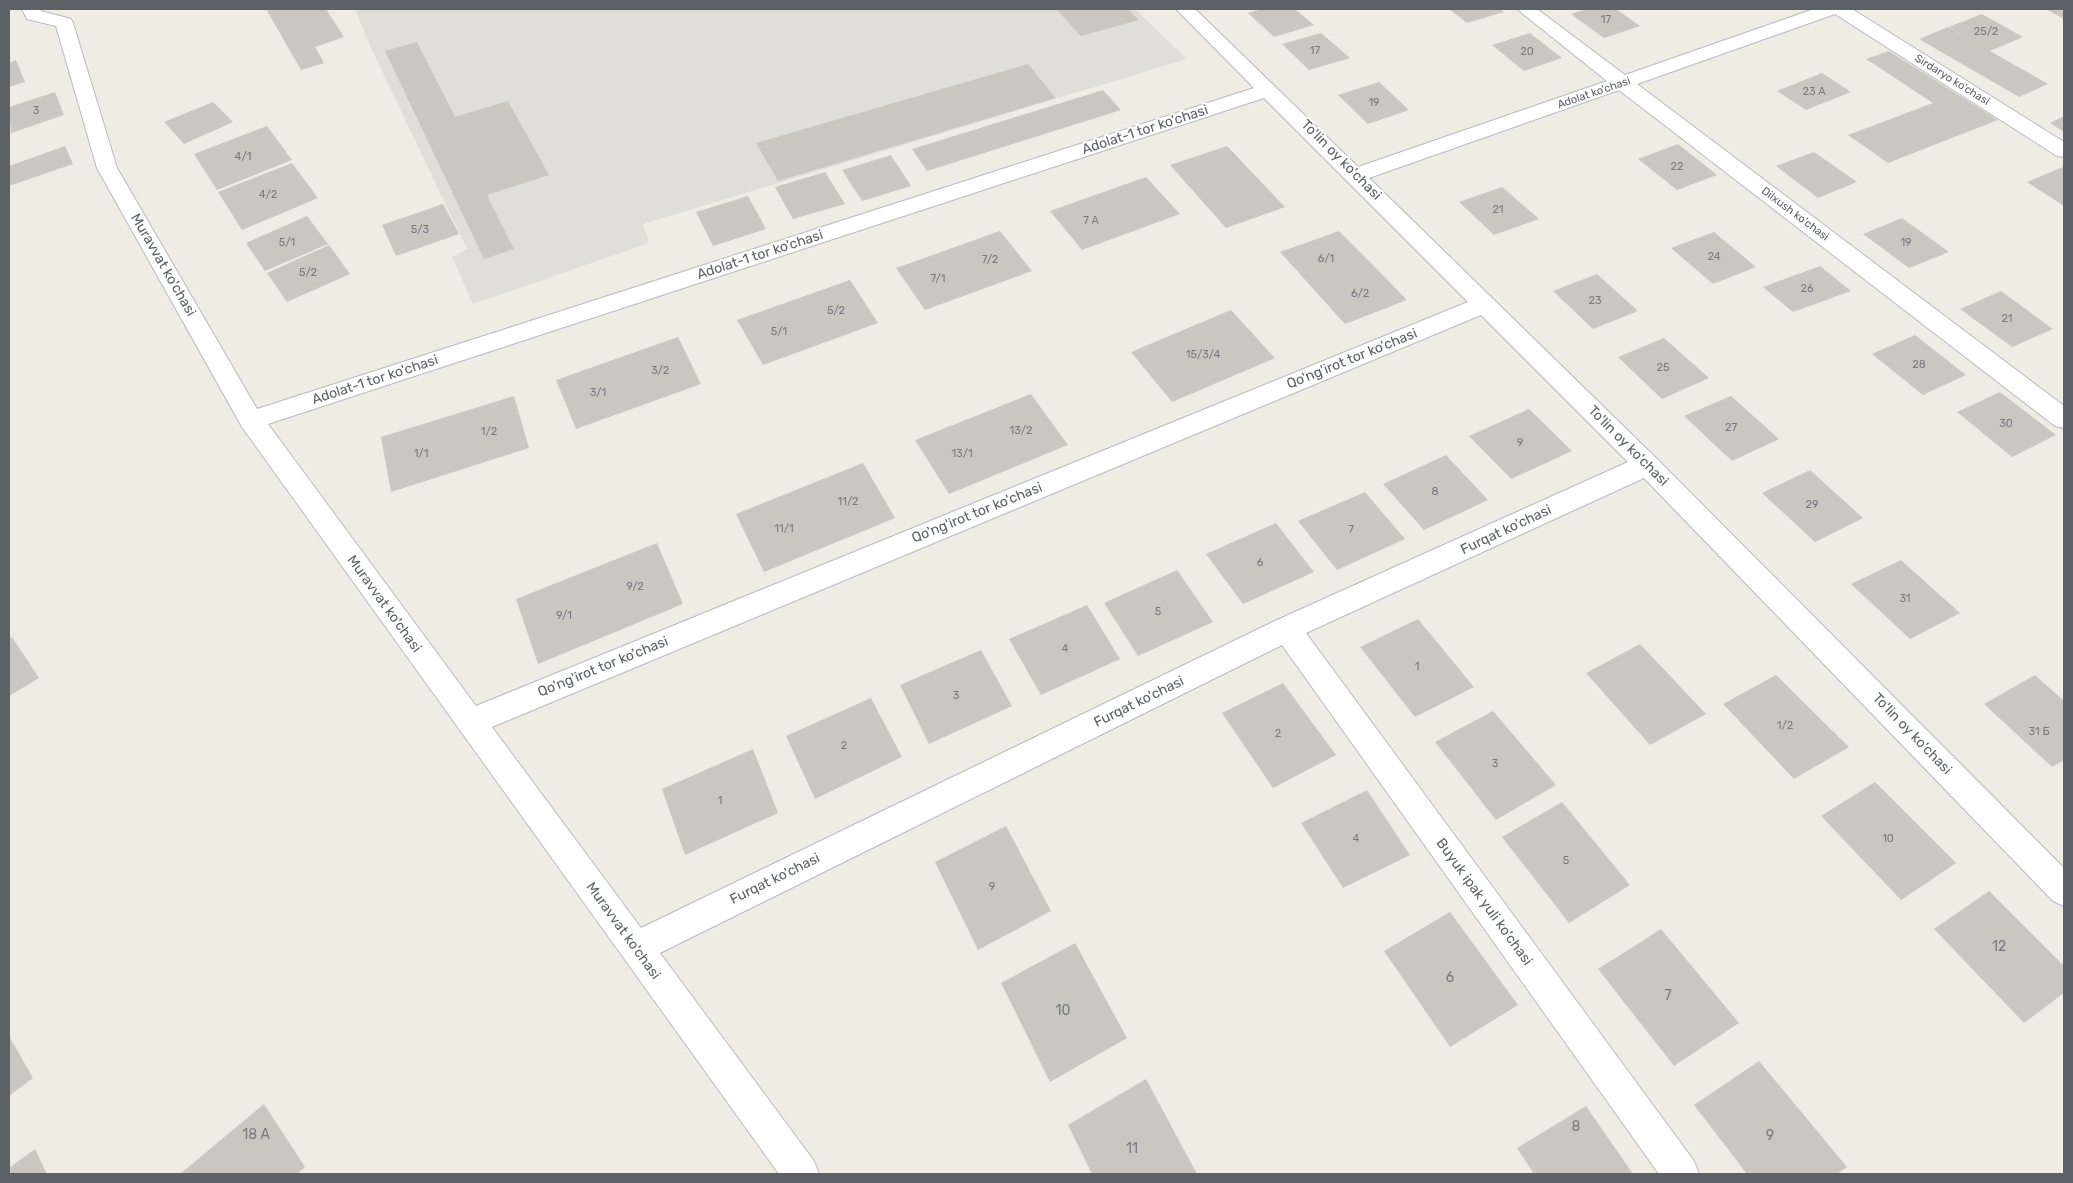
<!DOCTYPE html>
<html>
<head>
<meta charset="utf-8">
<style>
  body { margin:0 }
  #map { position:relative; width:2073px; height:1183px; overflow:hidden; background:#efece4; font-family:Rubik,sans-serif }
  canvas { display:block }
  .frame { position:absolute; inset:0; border:10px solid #5c6166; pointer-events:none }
</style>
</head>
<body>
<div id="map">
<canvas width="2073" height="1183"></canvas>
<div class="frame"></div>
</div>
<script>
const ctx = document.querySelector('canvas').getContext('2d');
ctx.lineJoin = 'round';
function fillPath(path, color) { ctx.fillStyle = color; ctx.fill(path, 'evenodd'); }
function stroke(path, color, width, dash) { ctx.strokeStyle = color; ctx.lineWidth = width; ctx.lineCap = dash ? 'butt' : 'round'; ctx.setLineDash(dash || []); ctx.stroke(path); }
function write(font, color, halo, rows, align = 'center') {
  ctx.font = font + ' Rubik,sans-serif'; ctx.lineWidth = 4; ctx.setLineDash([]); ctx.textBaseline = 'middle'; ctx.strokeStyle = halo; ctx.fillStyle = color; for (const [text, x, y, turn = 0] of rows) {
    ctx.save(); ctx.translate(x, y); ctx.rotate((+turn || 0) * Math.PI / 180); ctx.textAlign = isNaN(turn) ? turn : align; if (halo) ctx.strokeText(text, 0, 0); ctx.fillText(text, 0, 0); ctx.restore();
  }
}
const industrial = new Path2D(`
  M355,9h780l52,50 -544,165 6,19 -176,61 -21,-47 15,-8 -96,-201z`);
const building = new Path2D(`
  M266,9h60l18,28 -29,10 9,16 -23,7z
  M1056,9h72l11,11 -58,16z
  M1263,9h32l19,16 -40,12 -26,-24z
  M1449,9h51l4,3 -37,11z
  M1587,9h29l24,17 -36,12 -33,-24z
  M2046,9h18v10z
  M1982,14l41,23 -33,14 58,33 -29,13 -100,-58 29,-12 24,14 -23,-14z
  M1321,33l29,25 -41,12 -27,-26z
  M1530,33l32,25 -38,13 -32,-26z
  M417,42l38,75 53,-16 41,74 -62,20 27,54 -30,10 -99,-208z
  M1889,51l109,69 -110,43 -40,-28 85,-32 -67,-44z
  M16,60l9,22 -16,5v-24z
  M1028,64l28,34 -278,83 -22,-38z
  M1822,73l29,19 -45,18 -29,-19z
  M1379,82l30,28 -41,14 -30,-29z
  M1103,90l18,20 -194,61 -15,-22z
  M55,92l9,23 -53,18 -2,-26z
  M213,102l20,20 -49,22 -20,-22z
  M2064,116v16l-14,-9z
  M267,126l25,34 -75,30 -23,-36z
  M1678,144l39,31 -40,15 -39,-31z
  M65,146l8,18 -64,22v-20z
  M1227,146l58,61 -59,21 -56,-63z
  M1814,152l43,30 -39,16 -42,-32z
  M891,155l20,31 -49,15 -20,-31z
  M292,163l26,35 -76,32 -24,-38z
  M2063,167l1,39 -37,-24z
  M825,172l20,32 -52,15 -18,-32z
  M1146,177l34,37 -98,36 -32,-39z
  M1502,187l37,32 -45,16 -35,-33z
  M748,196l18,33 -53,17 -17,-34z
  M443,204l16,30 -63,22 -14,-31z
  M307,216l21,28 -63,27 -19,-28z
  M1902,218l47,34 -40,16 -46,-34z
  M1000,231l32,40 -107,39 -29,-42z
  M1339,231l34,34 34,35 -62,24 -65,-72z
  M1714,232l42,35 -43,17 -42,-36z
  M329,245l21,29 -63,28 -20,-29z
  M1820,266l31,25 -58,21 -30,-25z
  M1597,274l41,37 -45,18 -40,-38z
  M850,280l28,43 -115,42 -26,-45z
  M2001,291l52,38 -41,18 -52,-38z
  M1231,310l44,48 -103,44 -41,-50z
  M1915,335l51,40 -43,20 -51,-41z
  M678,337l23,47 -125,45 -20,-49z
  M1664,338l45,40 -47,21 -44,-42z
  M2000,392l56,43 -44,22 -55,-45z
  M1031,394l37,51 -119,49 -34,-54z
  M514,396l15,52 -138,44 -10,-55z
  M1731,396l48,43 -47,22 -48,-45z
  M1529,409l43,42 -61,28 -42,-43z
  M1446,455l42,45 -64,30 -41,-46z
  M863,463l32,55 -131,54 -28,-58z
  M1810,470l53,48 -48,24 -53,-49z
  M1365,492l40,47 -68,31 -39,-49z
  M1276,523l38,49 -71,32 -37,-50z
  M657,543l26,61 -145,60 -22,-65z
  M1901,560l59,53 -50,26 -59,-55z
  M1177,570l36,52 -75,34 -34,-53z
  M1087,605l33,54 -79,36 -32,-56z
  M1418,619l56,68 -59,30 -55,-70z
  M12,637l27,41 -30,18v-57z
  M1640,644l66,70 -56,31 -64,-72z
  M981,650l31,56 -83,38 -29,-59z
  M1776,675l73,72 -55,32 -71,-75z
  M2035,675l29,26v59l-12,7 -68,-63z
  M1283,683l53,72 -63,33 -51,-75z
  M871,698l31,59 -87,42 -29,-63z
  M1493,711l63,74 -60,35 -61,-78z
  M753,749l25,64 -93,42 -23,-66z
  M1875,782l81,81 -55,37 -80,-84z
  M1367,790l43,65 -67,33 -42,-65z
  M1562,802l68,83 -61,38 -67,-86z
  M1006,826l45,85 -73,39 -43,-88z
  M1989,891l75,75v27l-40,30 -90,-94z
  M1450,912l68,93 -68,42 -66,-96z
  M1661,929l78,94 -65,43 -76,-97z
  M1075,943l52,95 -77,44 -49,-99z
  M9,1036l24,42 -24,18z
  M1759,1061l88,106 -10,7h-90l-53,-69z
  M1146,1079l51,95h-105l-24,-49z
  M264,1104l41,63 -8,7h-117z
  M1586,1106l47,68h-99l-17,-26z
  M35,1149l12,25h-38v-6z`);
const minor = new Path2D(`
  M22,9h18l1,2 30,8 2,4 44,145 140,241 997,-321 -78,-79h19l163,158 249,-86 -90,-72h20l88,66 189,-66h38l212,133v15l-7,-1 -222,-142 -198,70 427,322v22l-9,-2 -436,-336 -250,88 287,280 408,410v38l-11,-5 -409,-423 -338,155 388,528 5,13h-40l-377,-529 -622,308 154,208 5,13h-40l-537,-747 -145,-259 -41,-142 -29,-7zM1264,98l204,204 -992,404 -208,-282zM1481,315l147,147 -351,158 -636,308 -149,-201z`);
const numberNames = [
  ["17",1606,20],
  ["25/2",1986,32],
  ["17",1315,51],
  ["20",1527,52],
  ["23 А",1814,92],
  ["19",1374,103],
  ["3",36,111],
  ["4/1",243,157],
  ["22",1677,167],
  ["4/2",268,195],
  ["21",1498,210],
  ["7 А",1091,221],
  ["5/3",420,230],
  ["5/1",287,243],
  ["19",1906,243],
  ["24",1714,257],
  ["6/1",1326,259],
  ["7/2",990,260],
  ["5/2",308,273],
  ["7/1",938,279],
  ["26",1807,289],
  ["6/2",1360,294],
  ["23",1595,301],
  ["5/2",836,311],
  ["21",2007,319],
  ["5/1",779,332],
  ["15/3/4",1203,355],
  ["28",1919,365],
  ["25",1663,368],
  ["3/2",660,371],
  ["3/1",598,393],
  ["30",2006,424],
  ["27",1731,428],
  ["13/2",1021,431],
  ["1/2",489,432],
  ["9",1520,443],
  ["1/1",421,454],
  ["13/1",962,454],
  ["8",1435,492],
  ["11/2",848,502],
  ["29",1812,505],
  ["11/1",784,529],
  ["7",1351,530],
  ["6",1260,563],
  ["9/2",635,587],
  ["31",1905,599],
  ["5",1158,612],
  ["9/1",564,616],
  ["4",1065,649],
  ["1",1417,667],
  ["3",956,696],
  ["1/2",1785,726],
  ["31 Б",2039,732],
  ["2",1278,734],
  ["2",844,746],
  ["3",1495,764],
  ["1",720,801],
  ["4",1356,839],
  ["10",1888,839],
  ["5",1566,861],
  ["9",992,887]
];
const farStreetnames = [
  ["Sirdaryo ko'chasi",1952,80,32],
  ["Adolat ko'chasi",1594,93,-19],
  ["Dilxush ko'chasi",1795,214,37]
];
const streetNames = [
  ["Adolat-1 tor ko'chasi",1145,130,-18],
  ["To'lin oy ko'chasi",1341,160,45],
  ["Adolat-1 tor ko'chasi",760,255,-18],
  ["Muravvat ko'chasi",163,265,60],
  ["Qo'ng'irot tor ko'chasi",1352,359,-22],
  ["Adolat-1 tor ko'chasi",375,380,-18],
  ["To'lin oy ko'chasi",1628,446,45],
  ["Qo'ng'irot tor ko'chasi",977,513,-22],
  ["Furqat ko'chasi",1506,530,-25],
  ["Muravvat ko'chasi",384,604,54],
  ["Qo'ng'irot tor ko'chasi",603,667,-22],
  ["Furqat ko'chasi",1139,702,-26],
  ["To'lin oy ko'chasi",1912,734,46],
  ["Furqat ko'chasi",775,879,-26],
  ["Buyuk ipak yuli ko'chasi",1484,902,54],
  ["Muravvat ko'chasi",623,931,54]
];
const nearNumbernames = [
  ["12",1999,947],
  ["6",1450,978],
  ["7",1668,996],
  ["10",1063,1011],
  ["8",1576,1127],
  ["18 А",256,1135],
  ["9",1770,1136],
  ["11",1132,1149]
];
fillPath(industrial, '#e0ded9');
fillPath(building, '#cac7c1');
stroke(minor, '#b7babf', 2);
fillPath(minor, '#fff');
write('11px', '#787a7d', null, numberNames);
write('11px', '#5c6166', '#fff', farStreetnames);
write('14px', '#5c6166', '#fff', streetNames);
write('14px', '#787a7d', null, nearNumbernames);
</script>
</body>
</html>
